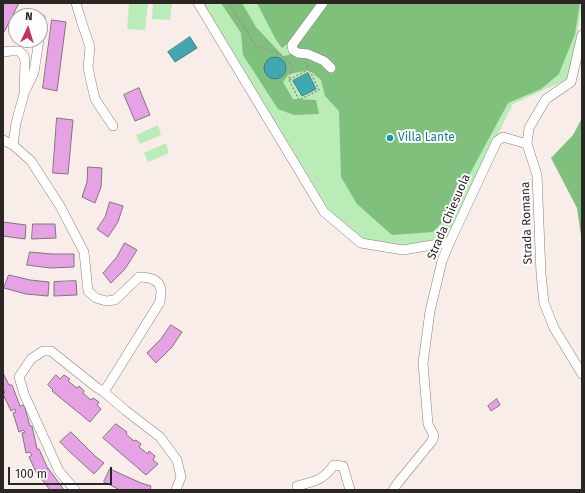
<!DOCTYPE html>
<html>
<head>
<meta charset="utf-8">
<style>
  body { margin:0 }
  #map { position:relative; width:585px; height:493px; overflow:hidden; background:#f9ede9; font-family:"Fira Sans",sans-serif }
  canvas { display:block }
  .frame { position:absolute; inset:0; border:4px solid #2a2624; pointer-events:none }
  .north { position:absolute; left:8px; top:8px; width:40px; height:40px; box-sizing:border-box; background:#fdfdfd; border:1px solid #a9a7a6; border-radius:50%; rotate:4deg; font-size:11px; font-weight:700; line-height:16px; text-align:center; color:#2a2624 }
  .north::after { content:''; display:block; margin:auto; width:14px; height:18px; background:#bf3367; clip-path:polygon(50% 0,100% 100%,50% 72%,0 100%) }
  .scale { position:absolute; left:8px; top:467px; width:104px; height:18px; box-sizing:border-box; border:2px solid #2a2624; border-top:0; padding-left:5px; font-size:12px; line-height:14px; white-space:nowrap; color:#2a2624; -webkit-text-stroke:3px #fdfdfd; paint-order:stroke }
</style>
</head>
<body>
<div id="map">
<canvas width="585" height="493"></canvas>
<div class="frame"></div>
<div class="north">N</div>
<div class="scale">100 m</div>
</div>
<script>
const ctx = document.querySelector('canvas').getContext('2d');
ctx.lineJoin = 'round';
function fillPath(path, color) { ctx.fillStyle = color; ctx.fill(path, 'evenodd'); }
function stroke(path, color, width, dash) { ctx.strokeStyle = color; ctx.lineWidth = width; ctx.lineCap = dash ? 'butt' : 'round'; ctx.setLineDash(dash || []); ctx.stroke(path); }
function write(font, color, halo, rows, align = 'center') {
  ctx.font = font + ' "Fira Sans",sans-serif'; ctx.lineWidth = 4; ctx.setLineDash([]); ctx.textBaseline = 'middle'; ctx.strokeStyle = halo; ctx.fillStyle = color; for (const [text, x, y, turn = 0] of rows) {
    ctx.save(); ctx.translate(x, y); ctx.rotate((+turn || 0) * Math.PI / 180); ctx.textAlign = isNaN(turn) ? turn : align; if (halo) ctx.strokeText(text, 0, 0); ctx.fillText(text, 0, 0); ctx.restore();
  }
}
const green = new Path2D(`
  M129,3h19l-3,27 -18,-1z
  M153,3h19l-2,17 -18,-1z
  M203,3h379v2l-12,73 -57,26 -34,68 -31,67 -45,9 -40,-8 -34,-30z
  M158,125l3,10 -21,9 -4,-9z
  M166,143l3,10 -21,9 -4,-9z`);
const forest = new Path2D(`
  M221,3h21l14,24 27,29 6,-1 6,-9 -5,-4 -8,6 -6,-8 -19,-37h323l-5,31 -16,40 -18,15 -33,14 -62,115 -13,14 -41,3 -35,-31 -16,-27 -2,-66 -14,-15 -4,-16 -12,-10 -20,4 -6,8 10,17 23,1 3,14 -25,1 -16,-6 -35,-54 -2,-22z
  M582,118v125l-5,-35 -26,-50 22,-23z`);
const water = new Path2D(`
  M190,37l7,11 -22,14 -7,-10z
  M264 68a11 11 0 1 1 22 0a11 11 0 1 1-22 0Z
  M308,73l8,16 -14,7 -9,-15z`);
const building = new Path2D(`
  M5,3h14l-16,31v-27z
  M52,20l14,2 -9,69 -14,-3z
  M139,88l11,27 -15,6 -11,-26z
  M57,118l16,2 -5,54 -15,-1z
  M88,167l14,1 -1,19 -6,16 -13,-6 5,-15z
  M110,202l13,4 -5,16 -10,15 -11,-8 8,-12z
  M3,222l23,3 -1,14 -22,-3z
  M33,224h22l1,14 -24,1z
  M125,243l12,7 -12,19 -14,14 -8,-10 13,-15z
  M30,252l22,2h22v13l-24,1 -23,-3z
  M9,275l21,5 19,2 -1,14 -22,-2 -22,-6z
  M76,281l1,14 -23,1v-14z
  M171,325l11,7 -10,15 -16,16 -9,-10 14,-14z
  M3,373l6,12h3l8,21 4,-1 6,21h2l5,23h2l9,20v-1l16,22h-14l-10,-13 3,-2 -2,-3 -4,2 -8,-17 3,-2 -2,-3 -4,1 -4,-20 3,-1 -2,-2 -4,2 -6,-19 3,-1 -1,-3 -4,2 -8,-17 2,-2 -1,-2 -1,1z
  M56,375l4,4 4,-4 6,4 -2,2 9,7 2,-2 5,5 -1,2 8,7 2,-2 6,4 -2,3 4,4 -11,13 -38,-31 1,-1 -5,-5z
  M497,399l3,6 -9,6 -3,-5z
  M116,424l11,8 -1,2 8,7 2,-1 5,4 -2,3 9,7 1,-3 6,5 -2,4 5,4 -12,11 -43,-37z
  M71,432l24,24 9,7 -10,11 -24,-22 -10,-10z
  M110,469l31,14 10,3 -1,4h-30l-16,-8z`);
const path = new Path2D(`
  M229,3l27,43 24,8 12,11 -3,15 10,20 20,-10 -10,-21 -20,11
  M305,62l4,7`);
const minor = new Path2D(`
  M76,3l5,17 9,27 -2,20 2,10 5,22 18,27
  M198,3l126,209 37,31 42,7 47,-8
  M323,3l-31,42 1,5 5,3 10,1 16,7 7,7
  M40,28l1,-9
  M582,35l-11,47 -25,17 -17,29 -2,16 10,31 4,99 3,29 10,25 28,46
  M3,52l8,-1h8l5,5 1,6 -1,32 -8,29 -3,22
  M26,89l8,-17 5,-32
  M3,140l10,5 18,16 29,45 24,46 4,39 8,7 10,3 9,-1 24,-23c10,0 22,2 22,15 0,3 -1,6 -1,10l-56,90
  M297,486c18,-5 25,-5 37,-21l9,1 7,24
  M75,490l-16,-19 -35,-77 -5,-17 12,-18 12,-8h8l45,36 8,5 21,18 35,27 17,23 4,17 -5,13
  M393,490l4,-6 35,-43 2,-5 -6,-12 -5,-61 7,-52 12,-50 6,-15 49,-105 6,-4 24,7`);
const markers = [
  [390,138,4,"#0f9aa8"]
];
const cultureNames = [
  ["Villa Lante",398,138]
];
const streetNames = [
  ["Strada Chiesuola",449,217,-67],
  ["Strada Romana",527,223,-92]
];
fillPath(green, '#baecb8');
fillPath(forest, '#7fc07c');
fillPath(water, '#41a7b0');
stroke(water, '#3a8086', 1);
fillPath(building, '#e6a2e4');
stroke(building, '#7e767d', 1);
stroke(minor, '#8b817d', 10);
stroke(path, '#99918e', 1.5, [2, 2]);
stroke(minor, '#fff', 9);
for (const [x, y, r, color] of markers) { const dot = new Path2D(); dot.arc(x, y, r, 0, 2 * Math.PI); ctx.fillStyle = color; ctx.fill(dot); stroke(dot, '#fdfdfd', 1.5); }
write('12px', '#0d838f', '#fdfdfd', cultureNames, 'left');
write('12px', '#2a2624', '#fdfdfd', streetNames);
</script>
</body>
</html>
